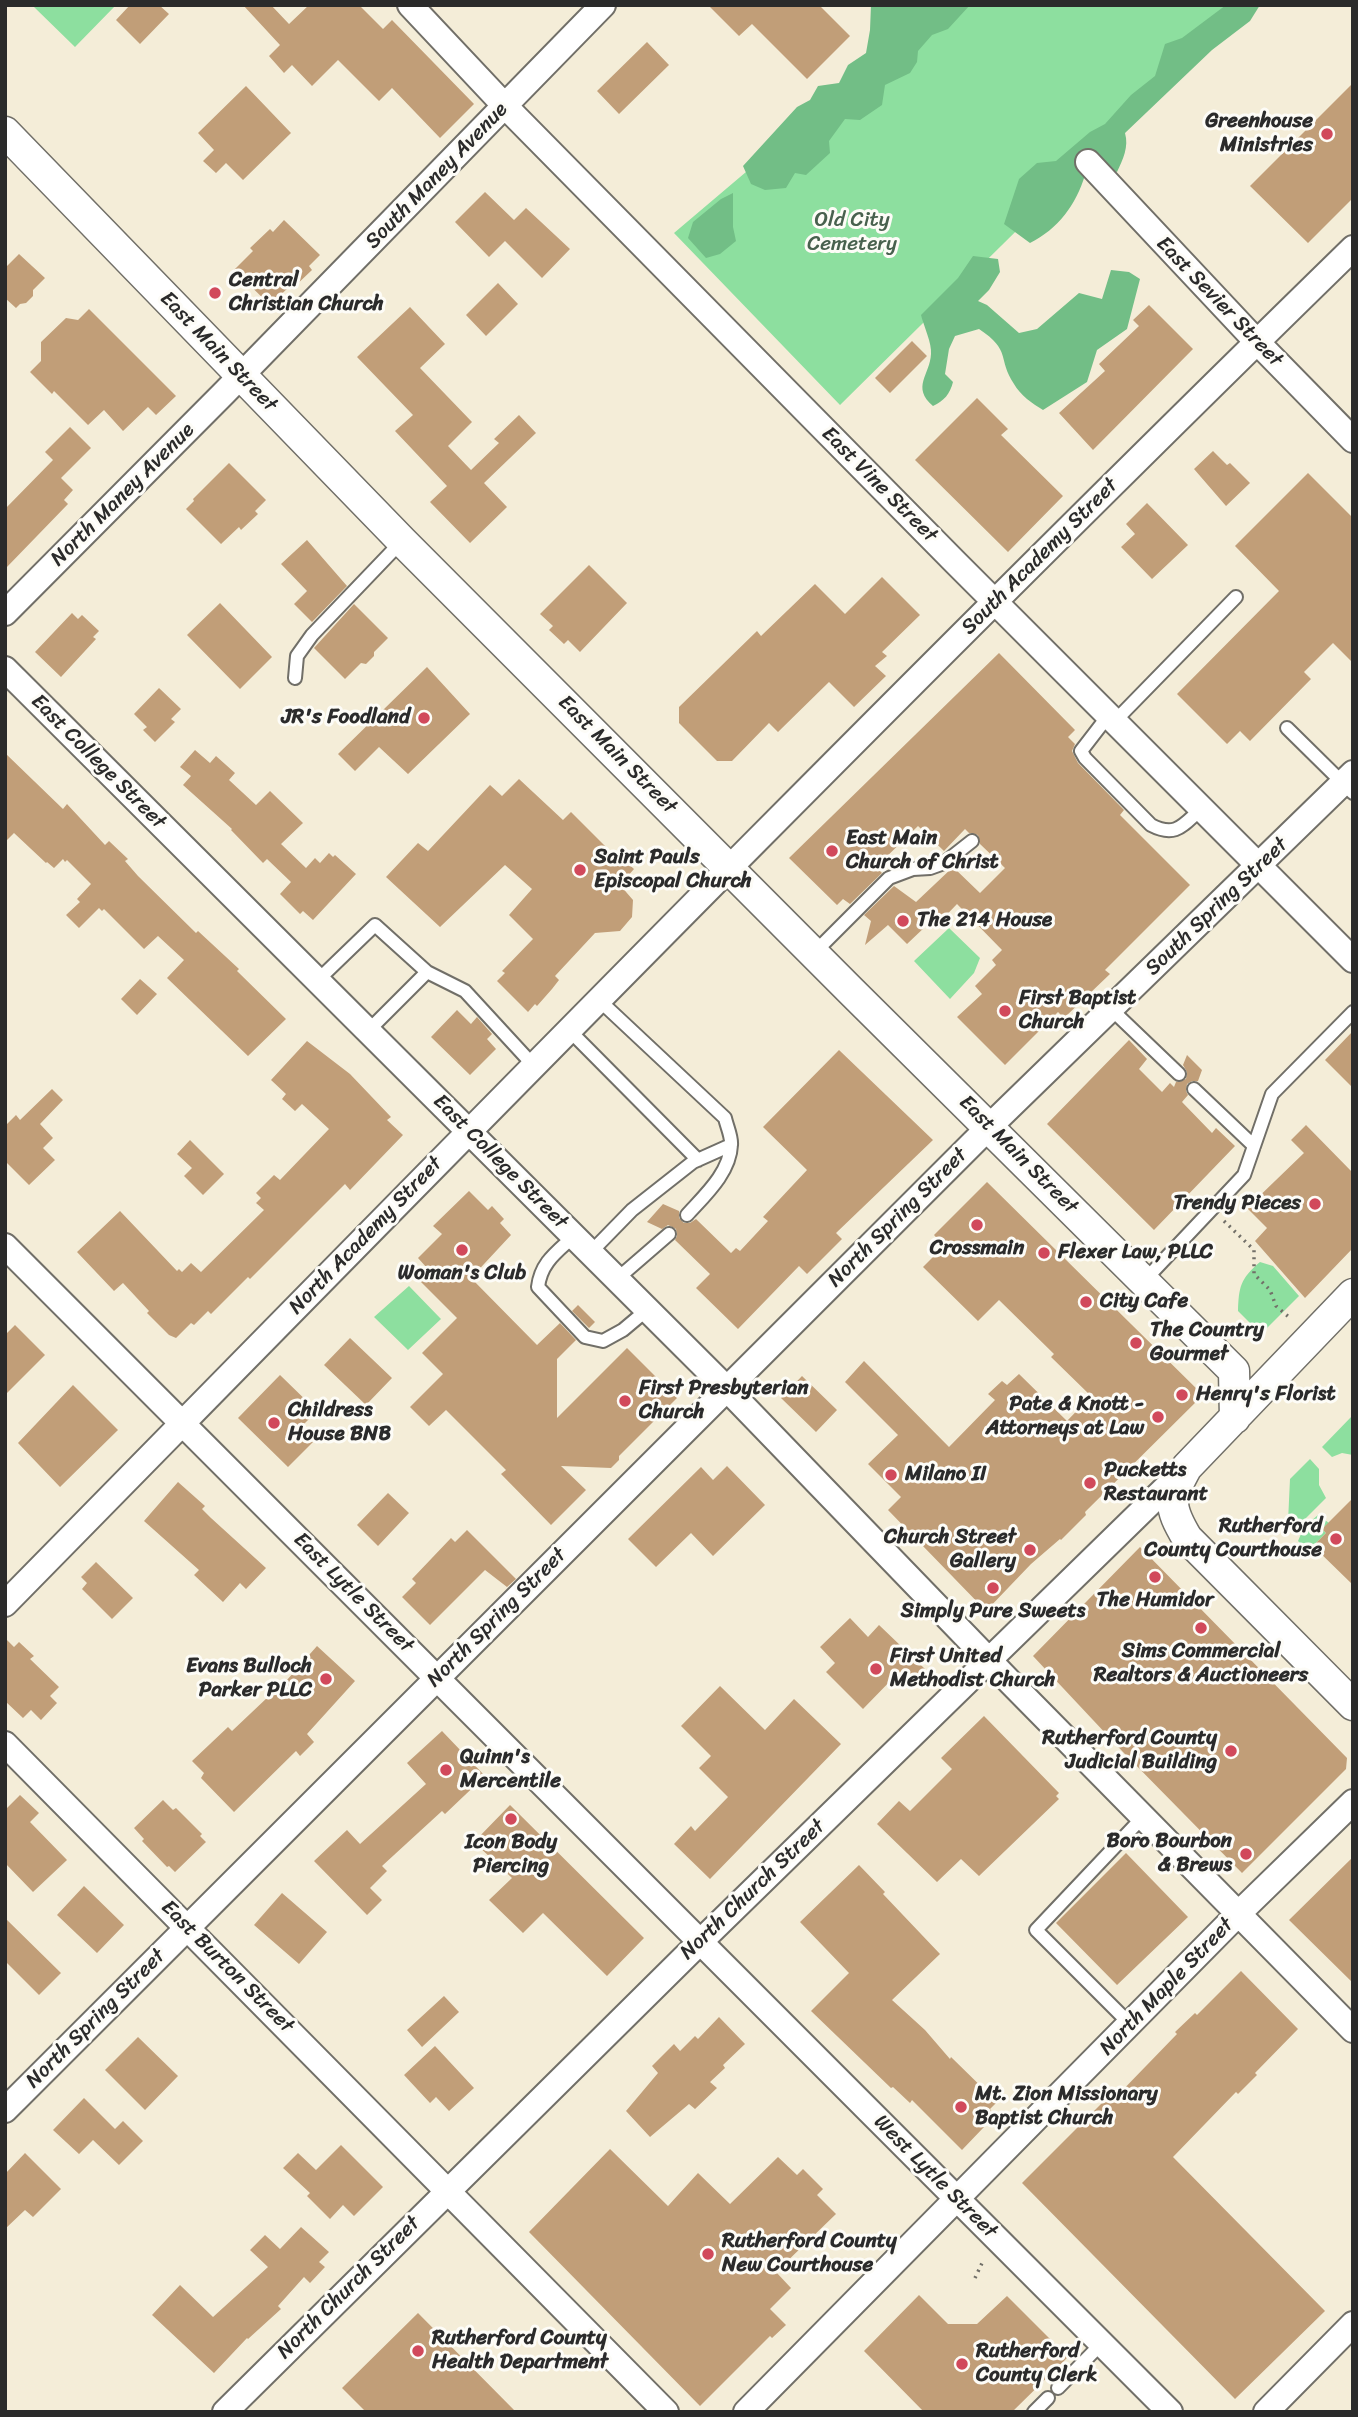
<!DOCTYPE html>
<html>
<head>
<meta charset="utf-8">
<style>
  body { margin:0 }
  #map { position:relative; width:1358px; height:2417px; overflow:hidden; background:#f4edd8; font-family:Sriracha,sans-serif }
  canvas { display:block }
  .frame { position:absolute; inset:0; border:7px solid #2b2b2b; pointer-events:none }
</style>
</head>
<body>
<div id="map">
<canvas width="1358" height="2417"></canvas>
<div class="frame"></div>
</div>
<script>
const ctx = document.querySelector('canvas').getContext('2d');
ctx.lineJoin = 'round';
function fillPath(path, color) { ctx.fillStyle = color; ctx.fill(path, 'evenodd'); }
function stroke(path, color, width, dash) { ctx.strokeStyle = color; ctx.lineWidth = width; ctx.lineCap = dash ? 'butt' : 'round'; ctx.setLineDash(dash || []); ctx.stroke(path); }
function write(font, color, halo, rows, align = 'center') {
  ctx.font = font + ' Sriracha,sans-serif'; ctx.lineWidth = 6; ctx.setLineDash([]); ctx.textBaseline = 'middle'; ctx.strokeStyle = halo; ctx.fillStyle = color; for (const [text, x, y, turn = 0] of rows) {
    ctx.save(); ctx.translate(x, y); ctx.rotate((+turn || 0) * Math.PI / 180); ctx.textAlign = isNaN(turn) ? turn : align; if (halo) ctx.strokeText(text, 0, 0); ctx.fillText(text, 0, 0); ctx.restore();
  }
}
const green = new Path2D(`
  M35,5h81l-41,42 -41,-40z
  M943,5h302l-405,400 -166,-172z
  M949,928l31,30 -6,15 -24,26 -36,-38z
  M1260,1262l13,4 26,30 -38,38 -23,-23c1,-24 2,-32 22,-49z
  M409,1286l32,33 -33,31 -34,-33z
  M1353,1415v40l-11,-2 -10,4 -10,-10z
  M1310,1459l9,10v16l7,13 -29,29 -9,-5 2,-43z
  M1318,1515l11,8 -7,6 4,4 -13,13 7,7 -13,-3 -9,-9 6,-14z`);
const forest = new Path2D(`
  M871,5h99l-22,24 -16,6 -14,16 -1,11 -7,11 -25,12 -3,20 -22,15 -15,-1 -16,22 1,12 -24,22 -11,-2 -9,15 -21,2 -14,-6 -8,-18 54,-59 13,-7 8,-14 21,-3 9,-18 18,-12 4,-23z
  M1226,5h34l-10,16 -38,29 -87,83c4,14 -2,26 -8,39l-15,-4 -17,7c-9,30 -27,54 -55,68l-26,-19 15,-45 18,-16 19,-2 34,-29 15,-8 26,-29 24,-19 10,-32 17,-6z
  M733,193v34l3,14 -16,13 -14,4 -18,-20 5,-16 28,-23z
  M973,256l25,3 2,13 -11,18 -11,11 9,4 32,28 18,-4 42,-36 23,6 9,-29 18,2 11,7 -13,50 -30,21 -10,32 -44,28c-10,-6 -23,-15 -29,-26 -17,-26 -2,-33 -35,-55l-24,7 -6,13 -4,25 8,8c-3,12 -9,19 -20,24 -22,-19 -3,-31 -2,-52 1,-11 -7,-27 -10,-39l37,-37z`);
const building = new Path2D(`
  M130,5h29l10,9 -29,30 -24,-24z
  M243,5h28l18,19 20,-19h50l24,24 9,-9 82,84 -34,34 -48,-50 -13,13 -41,-41 -26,26 -20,-21 -8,8 -15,-17 11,-11z
  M708,5h111l31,31 -43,43 -55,-55 -13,12z
  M647,42l22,23 -50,49 -22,-23z
  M1353,83v115l-45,45 -58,-57z
  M246,86l45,47 -48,47 -17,-17 -10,10 -13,-12 11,-11 -16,-17z
  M485,192l29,28 12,-12 44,41 -28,29 -37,-37 -16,16 -34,-35z
  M284,220l36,35 -11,11 3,4 -20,19 -2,-3 -20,19 -36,-35 19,-19 -3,-3 20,-19 3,3z
  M19,254l26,24 -12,12v6l-7,7 -6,1 -4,4 -11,-10v-30z
  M498,283l20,21 -32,32 -20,-21z
  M1149,305l44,44 -100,101 -34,-37 46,-42 -6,-7 40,-38 -6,-6z
  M410,307l35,37 -25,24 52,54 -24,24 23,24 28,-27 -5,-4 25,-24 17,18 -52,50 23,24 -37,36 -40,-41 17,-16 -52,-55 18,-16 -56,-58z
  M89,309l87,87 -20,19 -8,-8 -25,24 -19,-21 -16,15 -34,-34 -2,3 -22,-22 11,-11v-19l25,-24 12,2z
  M912,341l15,15 -37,37 -15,-15z
  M977,398l31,31 -7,6 62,61 -55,56 -93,-92z
  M70,427l21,21 -30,30 12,12 -9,10 4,4 -63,65v-60l48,-49 -8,-8z
  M1213,451l14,14 3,-2 20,20 -24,23 -32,-37z
  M229,463l37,37 -11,11 3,3 -17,16 -2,-3 -18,17 -35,-35 8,-8 -1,-2z
  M1308,473l45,45v145l-20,-20 -29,29 7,7 -61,62 -10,-10 -13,13 -50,-50 102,-103 -44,-45z
  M1147,503l41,42 -36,34 -31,-32 14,-13 -9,-10z
  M307,540l40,46 -35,36 -18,-18 13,-13 -26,-27z
  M589,565l38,38 -47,49 -12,-12 -4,4 -15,-14 4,-4 -13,-12z
  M882,577l38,38 -38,37 5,4 -12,10 11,10 -32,31 -25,-25 -51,50 -9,-9 -37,38h-15l-38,-38v-16l78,-76 4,5 54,-52 30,30z
  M220,603l52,54 -32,32 -53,-54z
  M354,604l34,34 -14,14v4l-8,8 -5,-1 -16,16 -31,-31z
  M72,613l6,6 4,-4 17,16 -6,6 3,2 -35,38 -26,-25z
  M999,653l76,77 -7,7 7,7 -3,7 6,12 46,47 -4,5 70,70 -85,85 5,4 -46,44 -6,-6 -53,53 -48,-48 25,-23 -7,-8 21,-21 -4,-5 10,-10 -45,-46 -24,25 -3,-3 -2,2 -2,-2 -19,18 -19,-19 -23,20 6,-24 -7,-6 30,-29 22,16 37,-35 27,26 25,-25 -25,-24 -2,-9 -9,-2 -4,-4 -21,22 -26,-25 -42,41 6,6 -32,31 -7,-5 -6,6 -48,-47z
  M427,667l43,47 -62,60 -29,-27 -24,24 -17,-17z
  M159,688l22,21 -10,10 4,3 -20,20 -12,-12 4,-3 -13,-13z
  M195,750l15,13 6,-7 19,17 -6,7 27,25 14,-14 33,32 -22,21 25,24 9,-10 5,5 9,-10 4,4 2,-2 21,19 -43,46 -10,-9 -3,3 -20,-20 11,-12 -24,-23 -4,4 -32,-33 1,-1 -49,-44 8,-9 -11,-9z
  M5,753l58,56 4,-5 38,41 4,-4 19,18 -3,2 13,15 58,57 2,-2 41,38 -2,2 49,48 -38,37 -81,-78 17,-18 -26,-24 -14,13 -40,-40 -2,2 -3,-3 -20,20 -13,-13 14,-13 -3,-3 14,-15 -24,-24 -2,2 -2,-3 -9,9 -7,-6 -1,1 -32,-30 -9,9z
  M519,779l44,41 8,-8 40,40 2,-2 21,19 -14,16 13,15 -1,17 -12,14 -25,2 -40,43 4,4 -7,9 -15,17 -2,-2 -7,8 -31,-31 8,-8 -3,-2 31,-32 -24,-24 23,-26 -27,-24 -65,62 -54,-50 32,-34 10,8 62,-66 12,11z
  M140,979l17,15 -20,21 -16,-16z
  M457,1010l14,14 6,-7 15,17 -5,5 9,10 -26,26 -39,-38z
  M1353,1031v57l-28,-28z
  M1129,1040l18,19 -8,10 23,23 8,-9 4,4 2,-5 10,-3 1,-7 -4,-7 4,-10 15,15 -4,11h-6l-5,3 -1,7 2,4 -6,7 30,31 4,-5 19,18 -81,84 -107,-106z
  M307,1041l43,33 41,43 -4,3 16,15 -53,55 -5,-6 -95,95 -2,-2 -37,37 -3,-3 -14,14 -3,-2 -15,15 -7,-3 -22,-22 2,-2 -26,-28 -9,8 -37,-39 43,-41 57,60 2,-2 3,3 9,-9 10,9 63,-62 -8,-7 5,-5 -5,-5 18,-18 6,5 49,-51 -27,-25 -7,7 -13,-12 4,-5 -15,-14z
  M839,1050l94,90 -97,93 6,6 -35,35 -8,-8 -61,63 -42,-41 14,-14 -35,-34 2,-4 -1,-7 -8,-4 -6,4 -15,-7 16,-18 16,7v7l5,5h6l6,-4 35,34 5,-5 4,3 28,-30 -5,-4 44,-47 -44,-43z
  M52,1089l11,11 -23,24 13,14 -10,10 12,12 -26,25 -24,-24v-35l11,-11 4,5z
  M1306,1125l47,48v75l-48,50 -50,-57 12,-13 -20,-20 57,-55 -13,-13z
  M190,1140l34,34 -21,21 -19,-19 8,-8 -15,-14z
  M987,1182l216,213 -118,117 1,3 -25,25 -1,-1 -29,25 -45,47 -98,-101 13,-13 -33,-33 30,-29 -53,-53 19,-21 85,86 46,-47 -7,-6 14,-13 5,4 12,-11 48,47 24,-25 -40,-39 3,-3 -55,-54 -21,21 -55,-54 21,-21 -10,-11z
  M469,1191l19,19 4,-4 12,13 -4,4 11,12 -40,43 66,67 23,-22 16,17 -19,19v59l70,-70 50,50 -58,58v4l-8,8 -50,-2 25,24 -35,35 -50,-51 5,-4 -60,-60 -17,16 -19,-19 33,-33 -21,-21 35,-35 -40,-40 10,-10 -9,-10 24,-24 -9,-8z
  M578,1305l17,17 -6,6 -17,-17z
  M15,1325l30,30 -40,40v-60z
  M350,1338l42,40 -26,27 -42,-40z
  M280,1375l37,36 -17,17 13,14 -25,25 -50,-49z
  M802,1376l35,34 -21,22 -35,-34z
  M73,1385l45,45 -58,57 -42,-44z
  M727,1466l38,39 -52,51 -22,-23 -35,34 -28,-28 73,-72 12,13z
  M178,1482l27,24 -3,3 9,9 55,50 -20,21 -6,-6 -17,19 -29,-27 5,-5 -55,-49z
  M388,1493l21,20 -31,33 -21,-21z
  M1353,1498v87l-40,-39 13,-13 -4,-4z
  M467,1530l49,49 -9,8 -22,-17 -55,55 -28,-28 14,-14 -4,-4 39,-41 4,4z
  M1140,1547l207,211 -1,11 -104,104 -119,-121 -90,-96z
  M96,1562l37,36 -21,21 -30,-30 5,-6 -6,-6z
  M850,1618l18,19 11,-12 46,44 -14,14 -12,-11 -36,37 -37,-37 9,-9 -15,-16z
  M5,1638l9,9 5,-5 15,14 -4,3 29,28 -9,9 7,7 -16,17 -10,-10 -8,8 -18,-17z
  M317,1646l38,35 -48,53 7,8 -14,14 -4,-5 -62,61 -33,-34 3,-5 -12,-12 36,-34 4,4 37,-35 2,2z
  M720,1686l45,44 29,-31 47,45 -131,135 -36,-35 17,-18 4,5 33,-34 -29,-29 12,-12 -30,-30z
  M984,1716l75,77 -3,3 3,3 -80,77 -18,-17 -24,23 -60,-58 22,-23 11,10 42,-42 -11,-11z
  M442,1731l43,45 -40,38 -3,-3 -60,55 5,5 -17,17 12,12 -15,15 -53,-54 33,-31 13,14 66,-60 -19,-21z
  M20,1795l19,18 -9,9 37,38 -34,32 -28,-29v-53z
  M163,1800l10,10 3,-2 26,26 -2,2 6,6 -31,30 -6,-6 -2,1 -25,-26 2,-2 -10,-11z
  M510,1805l134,133 -37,38 -64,-63 -20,20 -34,-33 23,-22 -38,-36z
  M1126,1853l62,64 -71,68 -61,-62z
  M1353,1857v126l-64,-63z
  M859,1865l26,27 -2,2 57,60 -48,46 33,30 25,29 1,-2 46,45 -7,7 2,3 -11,12 3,3 -22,23 -50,-50 -2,3 -17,-16 -2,1 -80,-77 38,-38 -49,-51z
  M84,1886l40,39 -27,28 -40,-38z
  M282,1893l45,39 -28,32 -45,-39z
  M5,1918l56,55 -22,22 -34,-34z
  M1241,1971l57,58 -43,44 2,2 -19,19 -2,-2 -63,65 152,154 -90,88 -213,-216 89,-89 4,4 62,-64 -2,-2 20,-19 2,2z
  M444,1996l15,16 -37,35 -15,-17z
  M719,2017l26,27 -22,21 2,3 -15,14 7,6 -22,21 -6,-5 -39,33 -24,-26 32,-38 -6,-7 22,-22 6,7 15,-15 3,3z
  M138,2037l40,39 -33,34 -40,-40z
  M435,2046l39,42 -25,23 -13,-14 -6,6 -26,-28z
  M84,2098l31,31 8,-8 20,20 -24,24 -26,-25 -14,14 -26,-24z
  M341,2145l42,42 -29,29 -11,-11 -13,14 -23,-23 3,-3 -27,-25 15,-15 18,17z
  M610,2149l58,57 30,-33 32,31 48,-47 19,18 6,-6 20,20 -6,6 19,19 -60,58 15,16 -21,21 16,16 -14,13 -2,-2 -70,70 -171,-174z
  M25,2153l36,36 -28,28 -8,-7 -20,19v-55z
  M301,2227l28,25 -10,10 6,5 -15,16 -6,-6 -26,29 3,3 -33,30 -1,-1 -33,35 -62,-58 28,-30 33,32 55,-50 -18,-17 15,-15 15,14z
  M919,2295l29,29h29l30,-28 61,61 -56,55h-88l-60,-61z
  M418,2313l98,99h-150l-24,-24z`);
const path = new Path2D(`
  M1224,1221l30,29v24l16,16 6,16 14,12
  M975,2278l8,-17`);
const service = new Path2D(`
  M295,678l2,-22 15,-21 90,-94
  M1108,716l-27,35 4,7 66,67c25,13 32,0 50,-16
  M1114,722l122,-125
  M1287,728l66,65
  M814,953l75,-75 24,-9 17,-1 14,-5 28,-22
  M318,980l57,-55 52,47 38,19 69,75
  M599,1000l126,118c2,9 7,19 6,27 -1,28 -27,51 -44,70
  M1111,1009l68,65
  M569,1030l129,130
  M368,1031l59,-59
  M1194,1089l60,57
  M574,1236c-17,16 -33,26 -36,51l47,50 18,4 20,-11 25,-21
  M591,1252l41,-42 61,-48 38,-17
  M617,1279l52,-45
  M1144,1281l100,-106 28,-81 81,-82
  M1130,2024l-94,-94 106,-112
  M1058,2388l44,-45
  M1034,2412l14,-14`);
const minor = new Path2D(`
  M410,5l95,101 449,455 399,399
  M1088,162l169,180 96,98
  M5,613l220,-221 378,-387
  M5,669l722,720 284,294 342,347
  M5,1246l1165,1166
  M5,1604c447,-455 892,-911 1348,-1356
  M5,1744l661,668
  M5,2110l984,-983 364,-354
  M225,2412l474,-469 484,-472
  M746,2412l491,-497 116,-113
  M1266,2412l87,-88`);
const tertiary = new Path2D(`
  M5,132l397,409 449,450 383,380 1,47
  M1353,1294l-166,173c-18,32 -19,39 0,71l166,167`);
const markers = [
  [1327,134,7,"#d1495b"],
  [215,293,7,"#d1495b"],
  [424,718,7,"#d1495b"],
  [832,851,7,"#d1495b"],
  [580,870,7,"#d1495b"],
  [903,921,7,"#d1495b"],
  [1005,1011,7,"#d1495b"],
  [1315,1204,7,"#d1495b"],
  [977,1225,7,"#d1495b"],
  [462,1250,7,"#d1495b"],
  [1044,1253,7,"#d1495b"],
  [1086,1302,7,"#d1495b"],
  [1136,1343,7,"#d1495b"],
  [1182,1395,7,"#d1495b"],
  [625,1401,7,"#d1495b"],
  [1158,1417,7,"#d1495b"],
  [274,1423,7,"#d1495b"],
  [891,1475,7,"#d1495b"],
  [1090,1483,7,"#d1495b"],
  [1336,1539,7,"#d1495b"],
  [1030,1550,7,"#d1495b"],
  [1155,1577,7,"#d1495b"],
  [993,1588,7,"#d1495b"],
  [1201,1628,7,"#d1495b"],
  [876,1669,7,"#d1495b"],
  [326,1679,7,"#d1495b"],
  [1231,1751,7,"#d1495b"],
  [446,1770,7,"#d1495b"],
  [511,1819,7,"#d1495b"],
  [1246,1854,7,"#d1495b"],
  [961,2107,7,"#d1495b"],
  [708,2254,7,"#d1495b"],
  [418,2351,7,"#d1495b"],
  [962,2364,7,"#d1495b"]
];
const poiNames = [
  ["Greenhouse",1313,122,"right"],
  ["Ministries",1313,146,"right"],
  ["Central",229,281],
  ["Christian Church",229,305],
  ["JR's Foodland",410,718,"right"],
  ["East Main",846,839],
  ["Church of Christ",846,863],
  ["Saint Pauls",594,858],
  ["Episcopal Church",594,882],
  ["The 214 House",917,921],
  ["First Baptist",1019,999],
  ["Church",1019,1023],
  ["Trendy Pieces",1301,1204,"right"],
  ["Crossmain",977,1249,"center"],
  ["Flexer Law, PLLC",1058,1253],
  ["Woman's Club",462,1274,"center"],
  ["City Cafe",1100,1302],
  ["The Country",1150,1331],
  ["Gourmet",1150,1355],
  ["First Presbyterian",639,1389],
  ["Church",639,1413],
  ["Henry's Florist",1196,1395],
  ["Pate & Knott -",1144,1405,"right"],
  ["Attorneys at Law",1144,1429,"right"],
  ["Childress",288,1411],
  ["House BNB",288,1435],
  ["Pucketts",1104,1471],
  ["Restaurant",1104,1495],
  ["Milano II",905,1475],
  ["Rutherford",1322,1527,"right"],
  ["County Courthouse",1322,1551,"right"],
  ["Church Street",1016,1538,"right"],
  ["Gallery",1016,1562,"right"],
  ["The Humidor",1155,1601,"center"],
  ["Simply Pure Sweets",993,1612,"center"],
  ["Sims Commercial",1201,1652,"center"],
  ["Realtors & Auctioneers",1201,1676,"center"],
  ["First United",890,1657],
  ["Methodist Church",890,1681],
  ["Evans Bulloch",312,1667,"right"],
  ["Parker PLLC",312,1691,"right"],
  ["Rutherford County",1217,1739,"right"],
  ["Judicial Building",1217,1763,"right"],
  ["Quinn's",460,1758],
  ["Mercentile",460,1782],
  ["Boro Bourbon",1232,1842,"right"],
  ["& Brews",1232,1866,"right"],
  ["Icon Body",511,1843,"center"],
  ["Piercing",511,1867,"center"],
  ["Mt. Zion Missionary",975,2095],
  ["Baptist Church",975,2119],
  ["Rutherford County",722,2242],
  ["New Courthouse",722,2266],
  ["Rutherford County",432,2339],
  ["Health Department",432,2363],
  ["Rutherford",976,2352],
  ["County Clerk",976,2376]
];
const streetNames = [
  ["South Maney Avenue",437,176,-46],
  ["East Sevier Street",1219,302,46],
  ["East Main Street",218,352,46],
  ["East Vine Street",879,485,45],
  ["North Maney Avenue",123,495,-45],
  ["South Academy Street",1040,557,-45],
  ["East Main Street",617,755,45],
  ["East College Street",98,762,45],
  ["South Spring Street",1217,907,-44],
  ["East Main Street",1018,1155,45],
  ["East College Street",500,1162,45],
  ["North Spring Street",898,1218,-45],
  ["North Academy Street",366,1236,-46],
  ["East Lytle Street",353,1593,45],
  ["North Spring Street",497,1618,-45],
  ["North Church Street",753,1890,-44],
  ["East Burton Street",227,1967,45],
  ["North Maple Street",1167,1987,-46],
  ["North Spring Street",96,2019,-45],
  ["West Lytle Street",935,2177,45],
  ["North Church Street",349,2288,-45]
];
const parkNames = [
  ["Old City",852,221],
  ["Cemetery",852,245]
];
fillPath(green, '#8ddf9f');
fillPath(forest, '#72be86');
fillPath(building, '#c19e78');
stroke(service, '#716f68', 16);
stroke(minor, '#716f68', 28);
stroke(tertiary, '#716f68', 33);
stroke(path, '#716f68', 3.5, [2, 5]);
stroke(service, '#fff', 12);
stroke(minor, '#fff', 24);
stroke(tertiary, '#fff', 30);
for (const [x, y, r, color] of markers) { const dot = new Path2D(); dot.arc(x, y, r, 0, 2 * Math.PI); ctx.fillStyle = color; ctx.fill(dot); stroke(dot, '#fdfcf7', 2.5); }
write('bold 21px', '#2b2b2b', '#fdfcf7', poiNames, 'left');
write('21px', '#2b2b2b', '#fdfcf7', streetNames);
write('21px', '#48614e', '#fdfcf7', parkNames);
</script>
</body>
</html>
